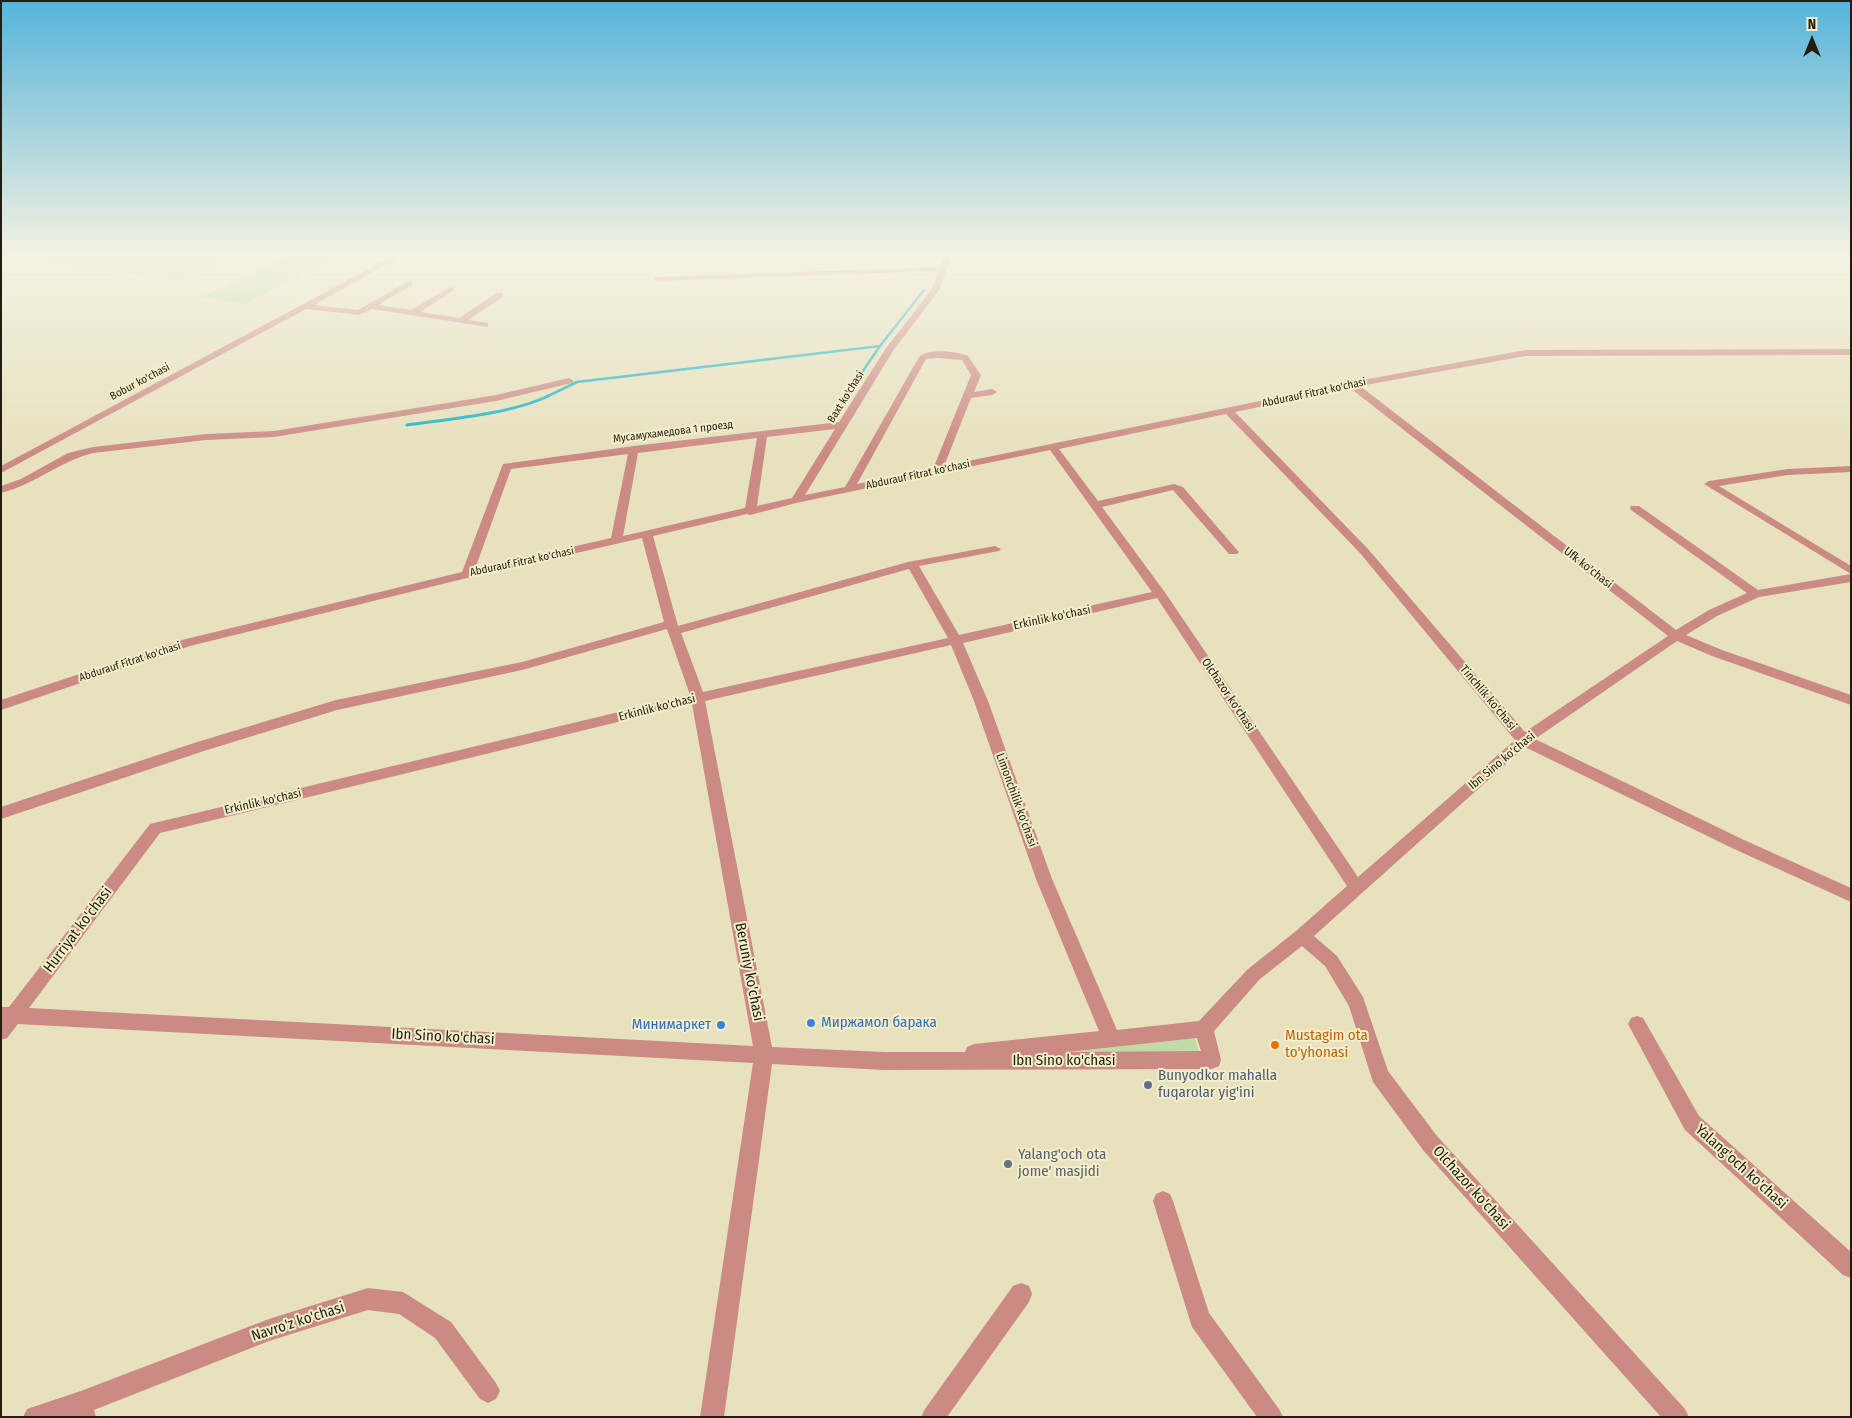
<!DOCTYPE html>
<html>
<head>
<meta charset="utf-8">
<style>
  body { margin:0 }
  #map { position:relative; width:1852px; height:1418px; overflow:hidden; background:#e7e1be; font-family:"Fira Sans Condensed",sans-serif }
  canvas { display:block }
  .frame { position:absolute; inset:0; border:2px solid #221f12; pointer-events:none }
  .north { position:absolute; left:1787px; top:15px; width:50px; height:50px; -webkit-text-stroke:4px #f4efcb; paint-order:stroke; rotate:0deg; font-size:14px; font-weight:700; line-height:20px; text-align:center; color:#221f12 }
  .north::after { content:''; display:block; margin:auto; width:18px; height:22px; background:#221f12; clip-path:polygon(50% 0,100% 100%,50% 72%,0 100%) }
</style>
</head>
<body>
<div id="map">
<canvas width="1852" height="1418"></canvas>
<div class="frame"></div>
<div class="north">N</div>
</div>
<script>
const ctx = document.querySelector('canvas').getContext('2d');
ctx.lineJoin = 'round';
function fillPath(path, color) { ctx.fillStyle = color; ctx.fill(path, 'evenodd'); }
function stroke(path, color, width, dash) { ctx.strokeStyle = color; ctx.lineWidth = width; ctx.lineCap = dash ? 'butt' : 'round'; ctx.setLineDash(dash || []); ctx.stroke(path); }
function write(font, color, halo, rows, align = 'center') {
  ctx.font = font + ' "Fira Sans Condensed",sans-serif'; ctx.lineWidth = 4; ctx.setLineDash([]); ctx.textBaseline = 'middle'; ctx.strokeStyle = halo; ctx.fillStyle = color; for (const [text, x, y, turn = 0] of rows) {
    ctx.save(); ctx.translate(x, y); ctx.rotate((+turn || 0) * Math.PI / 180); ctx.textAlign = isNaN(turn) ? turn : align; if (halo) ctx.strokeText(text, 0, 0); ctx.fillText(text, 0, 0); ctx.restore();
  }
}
const green = new Path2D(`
  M12,257h221l-55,24z
  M282,257h54l-91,47 -44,-7 85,-39z
  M1195,1038l4,15 -153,2z`);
const streamFar1 = new Path2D(`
  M546,397l31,-15 303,-36
  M845,397l35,-51 44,-56`);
const stream = new Path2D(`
  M830,420l16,-24
  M407,425c42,-6 104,-11 141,-29`);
const minor = new Path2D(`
  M391,257h9l-86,48 44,5 51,-29h3v4l-34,20 33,5 39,-23 4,2 -1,2 -33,21 39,6 38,-25h6v4l-35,23 20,3v4l-116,-18 -13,6 -53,-6 -305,164v-7z
  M943,257h8l-11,32 -47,62 -88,144 40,-8 74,-130c11,-9 36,-6 49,-1l13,19 -7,17 18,-3 5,3 -5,3 -21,3 -27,68 408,-84 173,-32 326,-1v6l-326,1 -165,30 316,244 33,-20 38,-17 -116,-83 -1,-2 1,-2h8l119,84 93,-16 -147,-90 5,-3 79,-12 63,-3v6l-63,3 -69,11 132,80v16l-92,15 -42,19 -31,19 36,15 129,45v10l-139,-49 -35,-15 -142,98 209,101 107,48v14l-119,-54 -207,-101 -211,189 23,20 26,41 25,74 49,65 248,273 4,8h-28l-238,-267 -50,-68 -24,-76 -24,-40 -23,-20 -42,33 -46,52 7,29 -2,6 -7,3 -328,1 -112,-6 -48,353h-24l53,-354 -735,-39 -11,14 -6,2v-33h8l141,-183 540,-129 -23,-66 -145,41 -185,40 -133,41 -203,68v-12l193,-64 142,-43 186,-38 142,-40 -22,-84 -175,40 -277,68 -189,64v-10l181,-60 280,-68 41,-108 131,-18 205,-24 47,-74 46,-59 6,-18 -281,10 -4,-2 4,-2 283,-10zM938,358l24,2 9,15 -38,94 -76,15 69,-125zM1350,388l318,248 -143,96 -157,-183 -133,-137zM1226,414l134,139 155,187 -157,137 -194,-286 -62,-84 71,-17 56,64h8l2,-2 -2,-2 -54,-63 -9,-3 -76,17 -39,-52zM835,429l-43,69 -35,8 10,-69zM757,438l-12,70 -122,28 15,-83zM1050,450l102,142 -193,43 -40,-69 80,-15 2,-2 -6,-3 -87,16 -230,64 -25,-90 94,-22 3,1 46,-12zM628,454l-17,84 -136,31 36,-100zM909,569l39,69 -245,54 -22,-59zM1157,598l190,288 -51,45 -48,38 -49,52 -82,9 -65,-151 -64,-178 -25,-58zM951,645l23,56 62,178 63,152 -125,13 -7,3 -2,5h-81l-112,-5 -67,-346zM692,704l61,342 -724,-38 131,-175zM1197,1038l4,13 -133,1z
  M569,378l5,3 -2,2 -76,18 -222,36 -68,3 -113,13c-33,8 -59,32 -92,40v-7l20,-7 47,-26 25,-6 113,-13 68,-3 222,-36z
  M1637,1016l6,2 56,98 152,136v26l-8,-3 -158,-145 -57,-106 3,-6z
  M1163,1191l7,3 3,7 36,112 70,96 4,8h-26l-65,-90 -39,-126 3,-7z
  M1021,1283l8,3 3,8 -3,8 -82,115h-26l4,-8 88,-123z
  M368,1288l35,4 48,30 45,61 4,8 -4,8 -8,4 -8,-4 -45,-61 -36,-24 -31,-4 -99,31 -175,69 2,7h-73l4,-8 54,-18 188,-72z`);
const markers = [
  [811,1023,5,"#3f7fe0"],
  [721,1025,5,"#3f7fe0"],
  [1275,1045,5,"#e8710a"],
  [1148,1085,5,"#5c6f8a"],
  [1008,1164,5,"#6b7280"]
];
const farStreetnames = [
  ["Bobur ko'chasi",140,382,-28],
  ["Abdurauf Fitrat ko'chasi",1314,393,-12],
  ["Baxt ko'chasi",846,397,-58],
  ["Мусамухамедова 1 проезд",673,432,-7],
  ["Abdurauf Fitrat ko'chasi",918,475,-12],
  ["Abdurauf Fitrat ko'chasi",522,562,-12],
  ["Abdurauf Fitrat ko'chasi",130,662,-18]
];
const streetNames = [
  ["Ufk ko'chasi",1588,568,38],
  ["Erkinlik ko'chasi",1052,618,-12],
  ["Olchazor ko'chasi",1228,695,56],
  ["Tinchlik ko'chasi",1488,698,50],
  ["Erkinlik ko'chasi",657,708,-14],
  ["Ibn Sino ko'chasi",1502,761,-40],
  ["Limonchilik ko'chasi",1016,800,70],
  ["Erkinlik ko'chasi",263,802,-13]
];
const nearStreetnames = [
  ["Hurriyat ko'chasi",78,930,-53],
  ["Beruniy ko'chasi",749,972,79],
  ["Ibn Sino ko'chasi",443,1037,3],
  ["Ibn Sino ko'chasi",1064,1061],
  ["Yalang'och ko'chasi",1741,1167,42],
  ["Olchazor ko'chasi",1471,1188,48],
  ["Navro'z ko'chasi",298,1322,-18]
];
const nearShopnames = [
  ["Миржамол барака",821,1023],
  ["Минимаркет",711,1025,"right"]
];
const nearFoodnames = [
  ["Mustagim ota",1285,1036],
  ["to'yhonasi",1285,1053]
];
const nearServicenames = [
  ["Bunyodkor mahalla",1158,1076],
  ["fuqarolar yig'ini",1158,1093]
];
const nearWorshipnames = [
  ["Yalang'och ota",1018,1155],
  ["jome' masjidi",1018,1172]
];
fillPath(green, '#c0dba6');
stroke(streamFar1, '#1ab3c8', 2.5);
stroke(stream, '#1ab3c8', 3);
fillPath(minor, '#cb8a84');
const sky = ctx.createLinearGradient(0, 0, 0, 455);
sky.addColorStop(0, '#55b4db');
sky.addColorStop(0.56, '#f4f2e2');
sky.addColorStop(1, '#f4f2e200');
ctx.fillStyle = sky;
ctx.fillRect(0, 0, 1852, 455);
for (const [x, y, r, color] of markers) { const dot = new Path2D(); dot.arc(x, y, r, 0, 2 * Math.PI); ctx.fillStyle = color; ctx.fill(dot); stroke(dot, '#f4efcb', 2); }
write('11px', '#221f12', '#f4efcb', farStreetnames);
write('12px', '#221f12', '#f4efcb', streetNames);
write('15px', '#221f12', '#f4efcb', nearStreetnames);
write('15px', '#366cbe', '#f4efcb', nearShopnames, 'left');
write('15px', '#c56008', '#f4efcb', nearFoodnames, 'left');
write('15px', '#4e5e75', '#f4efcb', nearServicenames, 'left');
write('15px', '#5b616d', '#f4efcb', nearWorshipnames, 'left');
</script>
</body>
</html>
